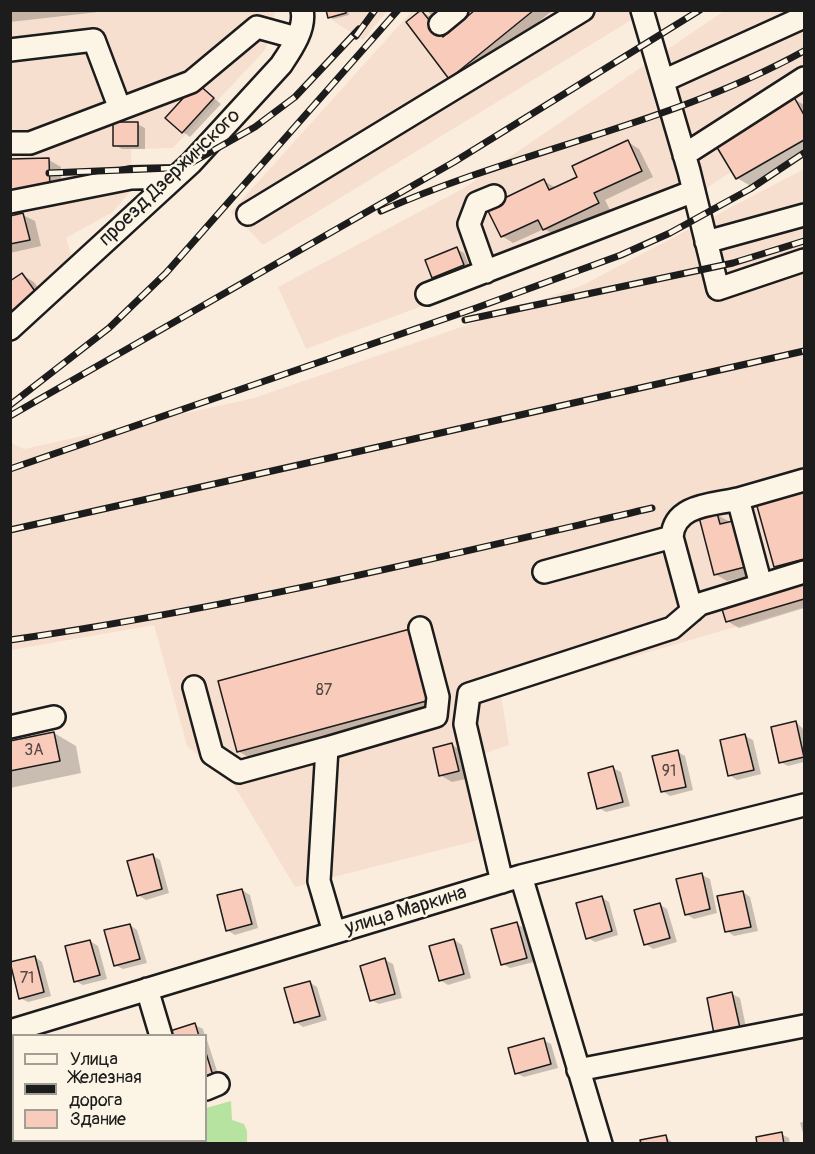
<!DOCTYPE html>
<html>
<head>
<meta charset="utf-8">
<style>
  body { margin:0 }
  #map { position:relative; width:815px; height:1154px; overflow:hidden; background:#fbeddd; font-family:Pangolin,sans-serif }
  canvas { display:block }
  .frame { position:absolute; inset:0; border:12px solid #1c1c1c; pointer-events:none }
  .legend { position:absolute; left:12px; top:1034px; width:195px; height:108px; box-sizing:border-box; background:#fcf5e5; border:2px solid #a29e95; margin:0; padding:8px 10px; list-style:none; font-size:18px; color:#1c1c1c }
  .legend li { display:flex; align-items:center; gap:12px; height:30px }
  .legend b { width:30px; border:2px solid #a29e95 }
</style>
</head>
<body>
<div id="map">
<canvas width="815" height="1154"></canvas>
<div class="frame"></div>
<ul class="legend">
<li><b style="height:8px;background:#fcf5e5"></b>Улица</li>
<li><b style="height:8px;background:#1c1c1c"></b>Железная дорога</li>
<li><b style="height:16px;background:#f8cbbb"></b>Здание</li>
</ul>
</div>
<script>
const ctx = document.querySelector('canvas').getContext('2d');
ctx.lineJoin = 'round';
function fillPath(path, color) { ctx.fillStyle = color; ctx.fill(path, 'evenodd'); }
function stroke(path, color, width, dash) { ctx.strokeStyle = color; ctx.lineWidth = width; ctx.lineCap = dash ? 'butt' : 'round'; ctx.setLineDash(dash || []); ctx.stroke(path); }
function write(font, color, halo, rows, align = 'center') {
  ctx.font = font + ' Pangolin,sans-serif'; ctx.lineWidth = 5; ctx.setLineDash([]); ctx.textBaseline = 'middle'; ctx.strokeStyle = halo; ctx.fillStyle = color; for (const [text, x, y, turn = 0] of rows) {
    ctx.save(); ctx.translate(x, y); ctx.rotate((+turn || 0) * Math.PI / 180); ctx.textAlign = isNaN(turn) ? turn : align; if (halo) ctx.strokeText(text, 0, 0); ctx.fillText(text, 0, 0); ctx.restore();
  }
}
const built = new Path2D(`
  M11,11h263l1,10 -10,29 -92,98 -42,1 1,40 -19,23 -47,26 6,19 -35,37 -26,18z
  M326,11h61l-24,29 -35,-22z
  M412,11h234l-383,234 -32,-33z
  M724,11h80v114l-144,93 -354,131 -28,-62 186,-99z
  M804,169v438l-303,88 8,50 -46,16 16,79 -184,47 -63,-105 -45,-36 -33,-121 -143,25v-207l13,6 230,-51 327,-112z`);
const green = new Path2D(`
  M231,1101l1,19 12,4 3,7v12h-149l1,-3h107v-32z`);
const shadow = new Path2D(`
  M10,10h106l-106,12z
  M327,10h21l1,5 -16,4z
  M426,10h40l-32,8z
  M478,10h75l-91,74 -12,-6 -29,-66 12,6 14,18z
  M198,85l23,19 -31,33 -7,-5z
  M794,99l10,6v48l-55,32 -12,-7 -20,-34z
  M137,124l8,4v21h-23l-7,-4z
  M628,142l11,7 14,28 -48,23 5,10 -54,25 -12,-6 -31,14 -11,-7 42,-55 12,7 23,-10z
  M49,160l12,7v30l-51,1z
  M23,215l12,6 6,25 -31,7v-35z
  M457,249l7,4 7,17 -30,11 -7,-4z
  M22,275l12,7 13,19 -37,25v-43z
  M804,487v81l-16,5 -12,-6z
  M716,514l12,7 32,52 -33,8 -12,-7z
  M804,583v25l-65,20 -12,-7 -4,-14z
  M410,631l30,75 -190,52 -12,-7z
  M796,722l8,8v32l-16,4 -8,-4z
  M54,733l22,13 5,27 -71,15v-46z
  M745,736l8,4 8,34 -24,6 -8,-5z
  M452,745l12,7 6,26 -18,4 -12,-7z
  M678,752l7,4 8,34 -23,6 -8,-5z
  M613,768l8,4 9,34 -24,6 -7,-4z
  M152,855l8,5 9,33 -23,7 -8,-5z
  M702,875l8,4 7,34 -23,6 -8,-5z
  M242,890l8,5 8,33 -23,7 -8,-5z
  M743,892l7,5 8,34 -24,5 -7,-5z
  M601,897l8,5 9,33 -23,7 -7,-4z
  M659,904l8,5 10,33 -24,7 -7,-5z
  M517,924l7,4 10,34 -24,6 -7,-4z
  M130,925l7,5 10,33 -24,6 -8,-4z
  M454,940l8,5 9,33 -23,7 -8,-5z
  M90,941l8,5 9,33 -24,6 -8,-4z
  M35,957l7,5 9,34 -23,6 -8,-4z
  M385,960l8,4 9,34 -23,6 -8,-4z
  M309,982l8,5 10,33 -24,7 -7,-5z
  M732,994l8,4 7,34 -24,5z
  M195,1025l8,4 2,7h-32z
  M206,1037l15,46 -15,5z
  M543,1040l8,4 7,24 -34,9 -8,-4z
  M804,1121v15l-4,-13z
  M781,1134l8,4 1,6h-32z
  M666,1137l8,7h-32z`);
const building = new Path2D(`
  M326,10h20v3l-18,5z
  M421,10l22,27 32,-27h59l-85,69 -43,-57z
  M197,83l17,15 -32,35 -17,-15z
  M794,97l10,18v25l-68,39 -21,-35z
  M113,122h25v24h-25z
  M628,140l14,31 -48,22 5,10 -56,27 -5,-10 -37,17 -15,-30 58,-28 5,11 28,-13 -5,-11z
  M49,158l1,33 -40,1v-33z
  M23,213l7,27 -20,4v-28z
  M457,247l7,18 -32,13 -7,-18z
  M22,273l15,21 -27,18v-31z
  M804,485v74l-30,8 -19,-68z
  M717,513l3,11 17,-4 12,46 -35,9 -15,-58z
  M804,582v17l-78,23 -5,-16z
  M410,629l20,71 -193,52 -19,-71z
  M796,721l8,36 -25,6 -8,-36z
  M54,732l6,29 -50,10v-30z
  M745,734l9,36 -26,6 -8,-36z
  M452,743l7,28 -20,5 -6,-28z
  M678,750l8,37 -25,5 -9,-36z
  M613,766l10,36 -26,7 -9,-36z
  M153,854l9,35 -25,7 -10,-35z
  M702,873l8,36 -25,6 -9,-36z
  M242,889l10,35 -26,7 -9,-36z
  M743,891l8,36 -26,5 -8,-36z
  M602,896l10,35 -26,8 -10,-36z
  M660,903l10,35 -26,7 -10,-35z
  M517,922l10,36 -26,7 -10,-36z
  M130,924l10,35 -26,7 -10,-36z
  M454,939l10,35 -25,7 -10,-35z
  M90,940l10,35 -26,7 -9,-36z
  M35,956l9,36 -25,7 -9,-37z
  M385,958l10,36 -25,7 -10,-35z
  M310,981l10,35 -26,7 -10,-35z
  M732,992l8,36 -26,6 -7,-36z
  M195,1023l4,13h-27l-2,-5z
  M544,1038l7,26 -36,10 -7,-26z
  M206,1053l8,26 -8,3z
  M14,1064v39h-4v-38z
  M782,1132l2,12h-27l-1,-7z
  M666,1135l2,9h-27l-1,-4z`);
const minor = new Path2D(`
  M642,10l47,161 29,118 86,-29
  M440,24l17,-14
  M10,50l84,-10 26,69
  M663,81l141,-64
  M10,143h20l161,-61 66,-55 40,11
  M684,155l120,-77
  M10,202l121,-24 44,-1
  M248,214l335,-204
  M706,242l98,-27
  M486,272l-17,-48 8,-21 17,-7
  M427,294l267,-103
  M10,329l181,-166 90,-98c10,-15 25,-36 21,-55
  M738,499l66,-19
  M544,572l128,-35
  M692,611l-20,-74c2,-33 41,-32 66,-38l23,86
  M194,687l18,67 27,18 88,-24
  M10,727l44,-10
  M521,876l80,268
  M502,882l-37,-158 4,-30 203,-66 28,-24 104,-32
  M334,932l-15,-51 8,-133 109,-32 2,-19 -18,-69
  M147,989l14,47
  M10,1031l511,-155 283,-71
  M578,1070l226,-44
  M206,1089l12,-5`);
const rail = new Path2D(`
  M356,36l19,-26
  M49,173l122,-5 20,-5 64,-36 40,-30 64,-68
  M381,211c138,-61 291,-87 423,-160
  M465,320l268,-57 71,-22
  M10,405l99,-77 57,-55 232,-263
  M10,416l444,-254 246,-152
  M10,469l466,-161 145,-53 49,-22 80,-44 54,-36
  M10,530l794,-179
  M10,640c217,-31 430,-83 642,-132`);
const numberNames = [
  ["87",324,691],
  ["3А",34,751],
  ["91",669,772],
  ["71",27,979]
];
const streetNames = [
  ["проезд Дзержинского",170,178,-44],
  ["улица Маркина",406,911,-17]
];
fillPath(built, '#f6dfcf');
fillPath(green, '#b7e3a0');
fillPath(shadow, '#0003');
fillPath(building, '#f8cbbb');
stroke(building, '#1c1c1c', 1.5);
stroke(minor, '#1c1c1c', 26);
stroke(minor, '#fcf5e5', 21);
stroke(rail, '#1c1c1c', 7);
stroke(rail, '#fcf5e5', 4.5, [14]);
write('16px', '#534844', null, numberNames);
write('20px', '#1c1c1c', '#fcf5e5', streetNames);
</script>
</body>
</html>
